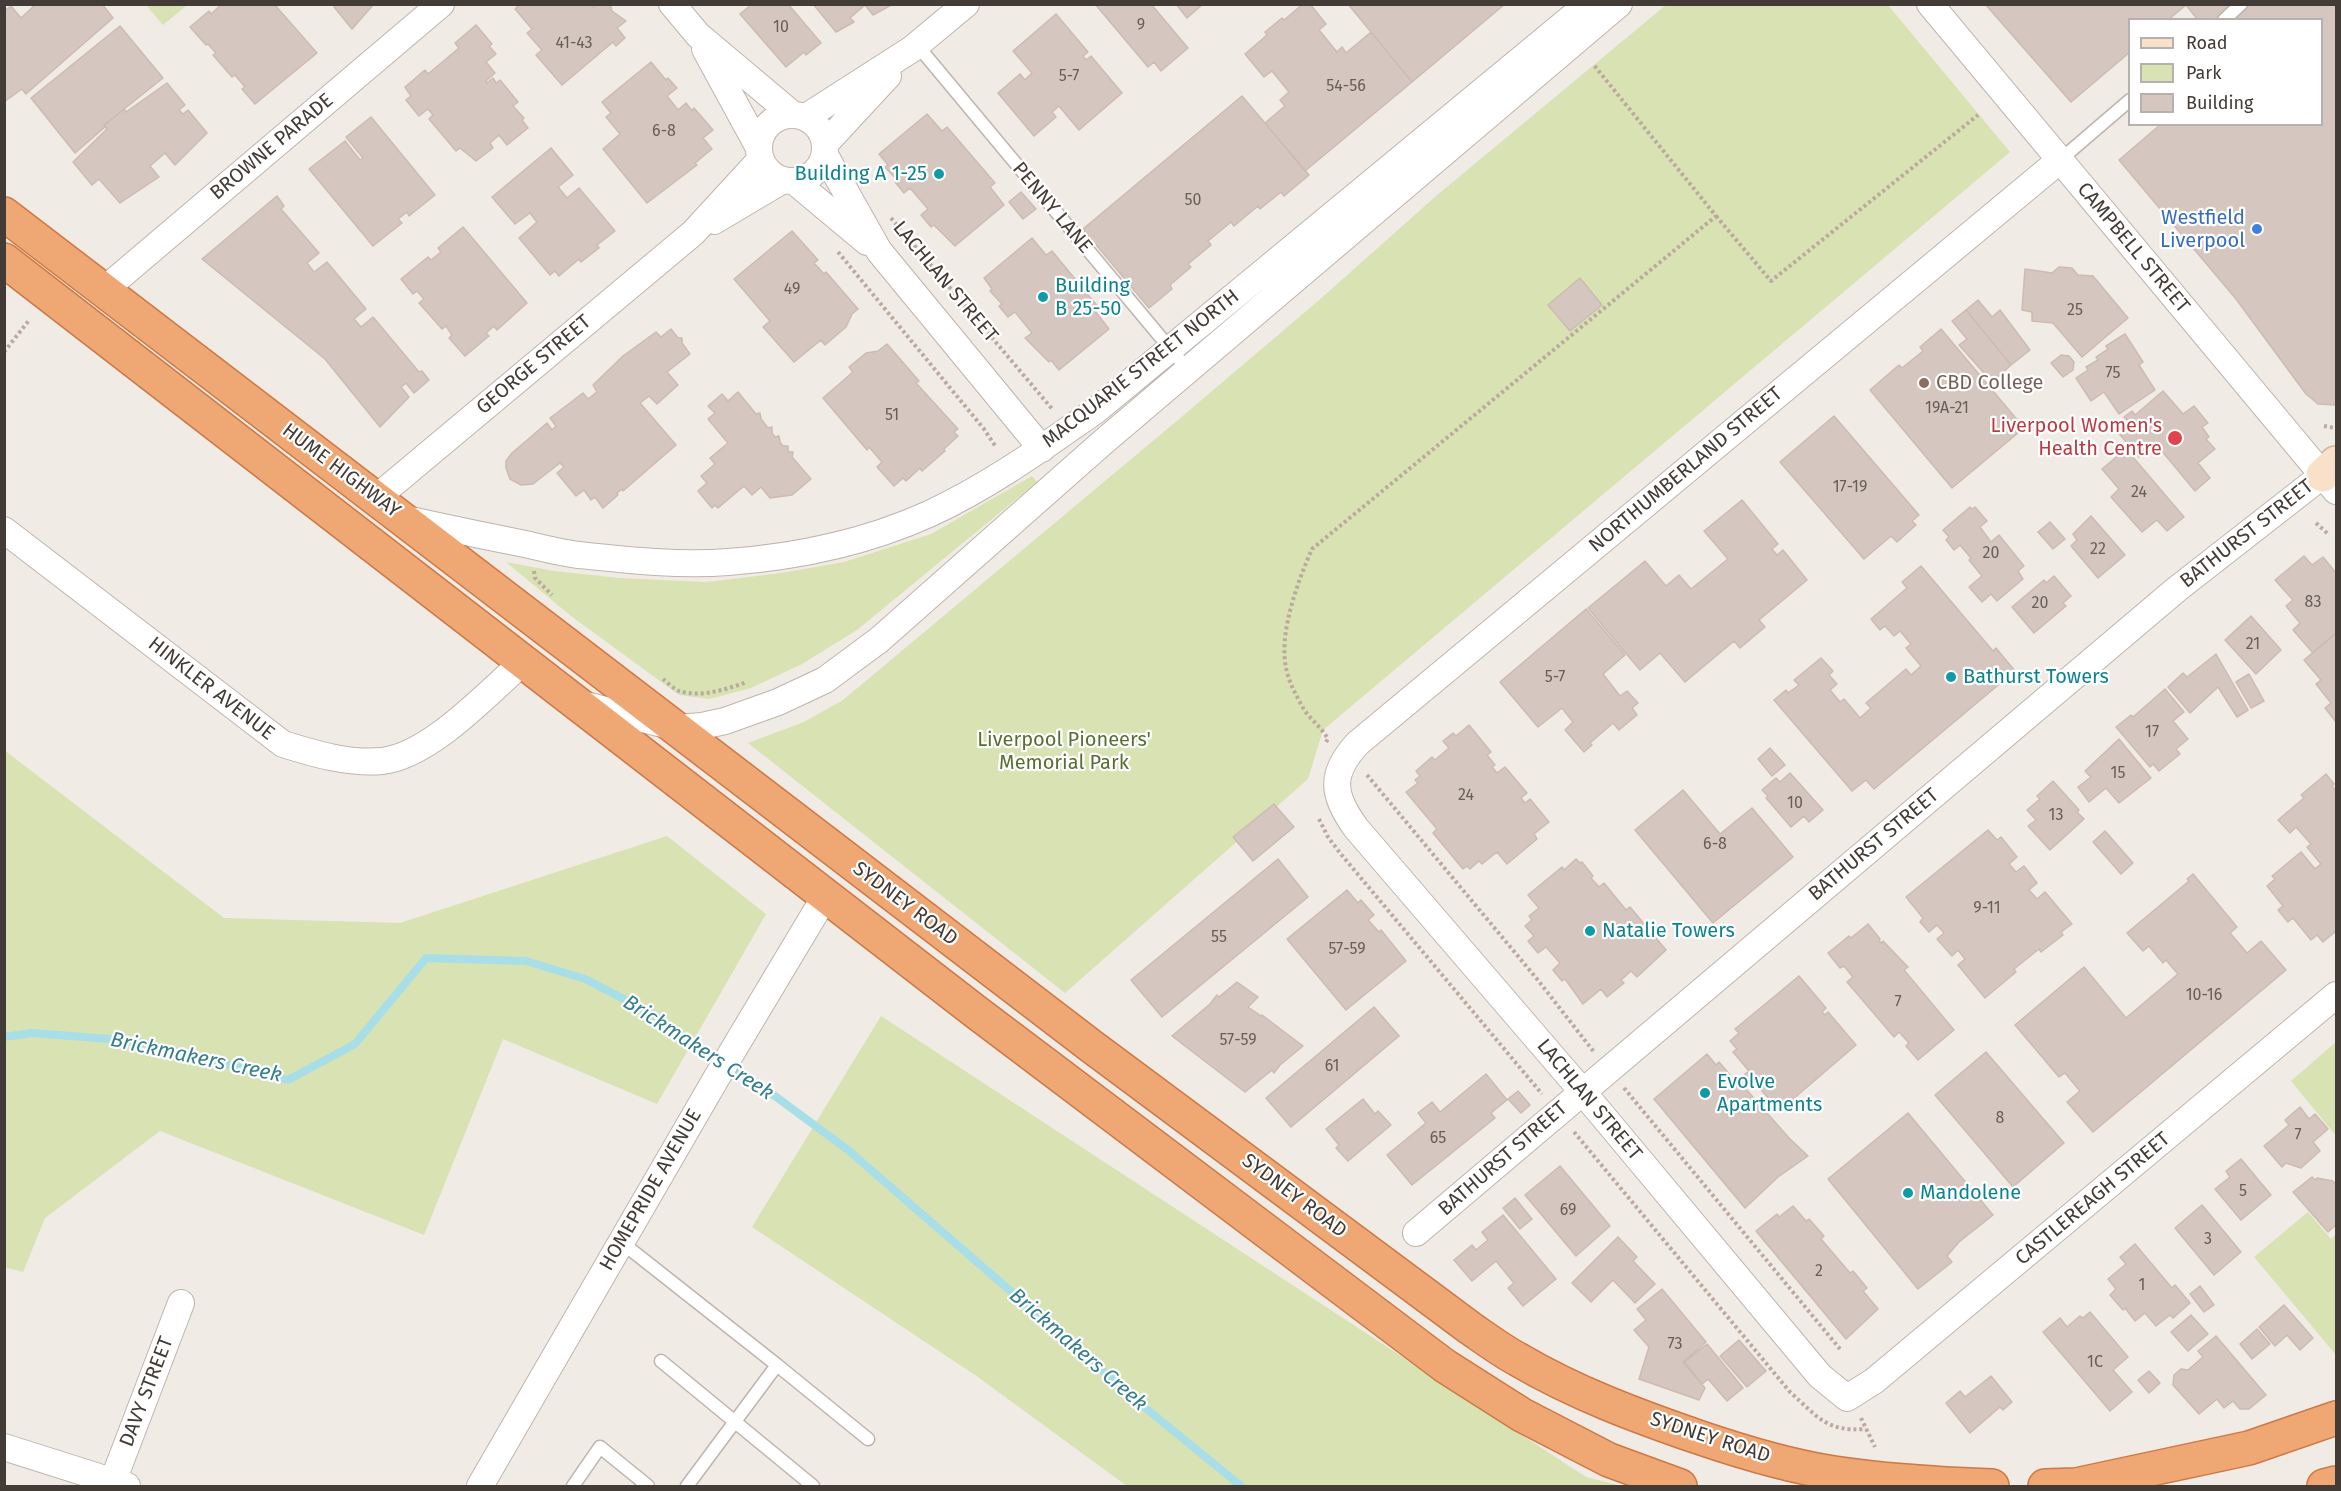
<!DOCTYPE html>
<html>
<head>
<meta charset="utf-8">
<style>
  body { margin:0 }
  #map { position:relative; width:2341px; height:1491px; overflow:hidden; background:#f1ebe6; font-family:"Fira Sans",sans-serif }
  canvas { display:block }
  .frame { position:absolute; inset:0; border:6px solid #433b36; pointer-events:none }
  .legend { position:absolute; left:2128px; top:18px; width:195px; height:108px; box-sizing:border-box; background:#fff; border:2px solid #b4b1af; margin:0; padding:8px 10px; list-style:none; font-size:18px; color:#433b36 }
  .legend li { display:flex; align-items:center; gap:12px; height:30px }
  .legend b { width:30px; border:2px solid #b4b1af }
</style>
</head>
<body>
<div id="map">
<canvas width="2341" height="1491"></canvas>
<div class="frame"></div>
<ul class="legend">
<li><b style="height:8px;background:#f9e1c9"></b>Road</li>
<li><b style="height:16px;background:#d8e2b3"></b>Park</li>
<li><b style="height:16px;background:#d5c7c0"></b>Building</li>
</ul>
</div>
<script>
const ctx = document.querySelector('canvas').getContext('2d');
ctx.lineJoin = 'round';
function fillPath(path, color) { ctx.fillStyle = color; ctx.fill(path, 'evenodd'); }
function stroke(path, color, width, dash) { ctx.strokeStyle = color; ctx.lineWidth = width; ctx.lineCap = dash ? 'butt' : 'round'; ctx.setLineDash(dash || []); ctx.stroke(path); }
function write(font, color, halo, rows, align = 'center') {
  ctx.font = font + ' "Fira Sans",sans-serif'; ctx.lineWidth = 4.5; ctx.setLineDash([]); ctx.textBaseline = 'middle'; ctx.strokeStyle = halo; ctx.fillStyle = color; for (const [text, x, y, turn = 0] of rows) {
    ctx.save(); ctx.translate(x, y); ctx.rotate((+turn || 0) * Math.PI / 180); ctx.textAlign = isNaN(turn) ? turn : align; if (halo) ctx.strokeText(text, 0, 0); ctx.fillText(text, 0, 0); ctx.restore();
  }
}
const green = new Path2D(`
  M146,5h41l-24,20z
  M1666,5h222l122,147 -687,578 -15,49 -243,214 -317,-250 56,-21 39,-22 329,-275 145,-123 119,-106z
  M1032,476l5,6 -180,148 -55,34 -51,24 -42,11 -30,-4 -108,-79 -65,-54 48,9 65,7 88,4 74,-9 63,-11 87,-28z
  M4,750l220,168 176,5 267,-87 99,78 -109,190 -154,-65 -79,196 -264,-104 -115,87 -22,54 -19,-5z
  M881,1016l705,461 36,9h-495l-152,-111 -223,-148z
  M2336,1042v94l-45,-55z
  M2308,1212l23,27 5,-5v121l-82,-98z`);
const stream = new Path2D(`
  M4,1037l28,-4 104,8 152,39 67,-36 71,-86 100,3 59,18 68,35 42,32 80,50 73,54 295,256 98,80`);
const building = new Path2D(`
  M36,4h66l11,14 -87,76 -4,-5 -18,13v-91l7,-5 10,12z
  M222,4h52l43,49 -62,51 -13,-15 3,-2 -10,-12 -3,2 -19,-22 3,-2 -8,-9 -2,1 -16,-18 19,-16 2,3z
  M337,4h37l-22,25 -18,-22z
  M520,4h71l3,4 4,-4h12l2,7 14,10 -9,7 8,10 -9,8 -3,-4 -51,43 -26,-30 6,-5 -15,-17 5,-4 -17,-20z
  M752,4h36l33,39 -15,12 -2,-3 -18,15 -46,-53z
  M813,4h80l-20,11 -8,-10 -15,13 4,4 -18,10z
  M1095,4h56l37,44 -27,23 -7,-9 -6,5z
  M1176,4h27l-16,14z
  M1303,4h7l16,20 -7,6 18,22 5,-5 4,6 25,-21 41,50 -107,89 -40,-48 20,-17 -5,-6 9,-8 -17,-21 -8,6 -19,-23 22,-19 -2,-3 17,-14 2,2z
  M1348,4h157l-93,78z
  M1985,4h351v401l-18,-1 -12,-10 -70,-95 -117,-139 42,-36h161v-104h-124l-12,-15 -18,15h-38v32l-59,50z
  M1056,14l32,38 -5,4 3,4 5,-4 31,37 -43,37 -20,-24 -7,6 4,5 -22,19 -36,-43 22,-19 5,6 7,-7 -19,-22z
  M476,25l16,19 -3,2 7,8 -10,8 9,11 -9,8 1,2 6,-5 3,5 4,-3 18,22 -5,4 11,12 -2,2 6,8 -21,17 -8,-10 -9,8 3,5 -17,13 -16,-13 -4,3 -27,-32 4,-4 -5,-6 -9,7 -13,-16 5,-4 -6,-9 20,-17 3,4 31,-26 -4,-5z
  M120,26l43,52 -59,47 1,2 -30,26 -44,-55z
  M651,62l15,18 2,-2 9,10 -10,8 11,14 8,-7 6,8 2,-3 19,22 -10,8 9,11 -17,14 2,2 -50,38 -44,-54 17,-15 -14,-17 5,-4 -9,-11z
  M167,83l18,22 -6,5 4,4 5,-4 19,23 -32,32 -10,-12 -15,13 9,11 -39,26 -21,-24 -7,6 -19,-23 34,-33 -3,-4 20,-16 2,3z
  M1242,96l67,79 -25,21 -3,-4 -21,17 -2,-3 -24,20 -3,-4 -23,19 3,4 -23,19 3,3 -21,18 2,4 -23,19 -66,-79z
  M927,114l15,17 5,-4 48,56 -5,4 14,18 -49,41 -21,-21 -3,2 -10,-12 7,-6 -18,-21 -6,5 -9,-11 2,-2 -12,-13 3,-2 -9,-11z
  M371,117l64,78 -26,21 -2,-4 -9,7 4,4 -29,23 -64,-77 36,-28 15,19 3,-2 -17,-21z
  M551,148l22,27 -15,12 9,11 12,-10 36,43 -18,14 2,3 -18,14 -2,-3 -20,17 -4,-5 -5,4 -31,-37 18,-16 -7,-9 -15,11 -23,-27z
  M1021,192l15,17 -13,10 -14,-17z
  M277,196l7,10 -3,3 38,44 -12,10 7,9 13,-10 39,47 -12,10 7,8 12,-10 46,55 3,-1 7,9 -15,13 -8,-10 -5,4 8,10 -29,30 -55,-68 -123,-100z
  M463,227l64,76 -30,27 -3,-4 -8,7 3,3 -24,20 -16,-18 3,-3 -6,-9 -4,3 -23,-26 5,-4 -7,-8 -4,3 -12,-15 27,-22 3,3 10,-8 -3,-4z
  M792,231l26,29 -4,3 10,11 2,-2 32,37 -6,5 -6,13 -21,18 -4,-5 -27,22 -31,-35 7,-6 -36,-42z
  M1032,238l14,17 6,-4 47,57 -4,3 14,18 -50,41 -8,-10 -2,2 -24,-24 7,-5 -17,-21 -7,5 -9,-11 3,-2 -12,-13 2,-2 -8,-11z
  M2059,267l13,1 6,7 15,1 35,42 -46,39 -29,-34 -21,-2v-9l-10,-2 3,-41 27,4z
  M1580,278l22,27 -32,26 -22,-26z
  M1978,300l14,17 8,-7 30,40 -19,15 -45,-55z
  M1966,310l45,55 -19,17 -33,-37 8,-6 -15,-18z
  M671,329l7,9h4v5l8,11 -23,18 11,13 -21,19 -8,-8 -9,7 36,42 -53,46 -1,-2 -5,4 1,2 -15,13 -8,-11 -4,3 -7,-10 -8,6 -19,-23 7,-6 -4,-4 -27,21 -12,1 -11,-6 -4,-11v-7l6,-8 35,-30 5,7 4,-4 -6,-8 33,-25 5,6 9,-7 -4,-7 30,-29 33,-24 5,5z
  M1941,329l83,99 -72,60 -82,-98 29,-25 3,3 21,-17 -3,-4z
  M2125,334l18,28 -4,3 16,25 -36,24 -15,-22 -13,9 -15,-23 12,-8 -2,-3 12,-7 -2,-3 12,-8 -2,-3z
  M887,344l32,37 -3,2 42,46 -4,3 4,4 -14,13 1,2 -23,20 -2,-3 -14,13 -3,-3 -9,8 -17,-19 5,-5 -13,-15 -2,3 -44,-52 30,-26 -4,-5 17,-14 12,-2z
  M2061,355l8,1 5,6 -1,8 -10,7 -12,-14z
  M2163,391l20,23 11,-8 14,17 -6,4 7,10 -3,2 9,10 -17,14 12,15 -15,13 -39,-47 -17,13 -23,-27 12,-9 -4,-4 8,-6 3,4z
  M738,392l18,22 4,-1 1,6 7,9 4,-1v6l3,4 4,-1 1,6 3,4h5v6h5l-1,5 19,22 -19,16 -22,3 -9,-11 -9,8 -8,-9 -26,22 -3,-3 -3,3 -14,-17 9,-8 -6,-7 14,-12 -5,-6 18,-15 -20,-24 7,-6 -7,-7 14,-12 6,7z
  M1834,416l85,99 -7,6 4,4 -19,17 -6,-6 -27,23 -84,-97z
  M2126,449l58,68 -17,14 -10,-11 -15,12 -31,-35 8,-8 -17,-20z
  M1742,500l36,44 -6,5 5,6 6,-5 24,30 -48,40 6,7 -25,21 -6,-7 -49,41 -25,-29 -20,17 -52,-62 57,-47 21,25 13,-11 12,14 37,-30 -24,-28z
  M1970,507l2,2 3,-2 12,14 -7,6 11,15 8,-7 25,31 -6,5 5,8 -26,22 -6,-7 -9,8 -13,-15 13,-11 -13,-16 2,-2 -11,-13 -6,5 -8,-10 3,-3 -6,-7z
  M2091,516l34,39 -27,23 -27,-32 6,-6 -4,-6z
  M2050,522l15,17 -12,10 -15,-17z
  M2304,556l8,9 11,-8 13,16v60l-23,20 -20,-23 7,-7 -14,-17 7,-6 -18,-20z
  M1921,566l72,85 3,-3 19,23 -141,118 -8,-9 -14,11 -78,-91 12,-10 2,3 11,-8 -5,-5 27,-22 12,13 -4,4 8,9 -7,6 10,12 4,-3 16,19 11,-10 -5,-5 40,-34 5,6 10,-9 -15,-18 5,-4 -11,-13 -6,5 -9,-10 -5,4 -9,-11 36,-31 -5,-6z
  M2054,576l17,20 -8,7 3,3 -32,27 -22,-26 32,-27 2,3z
  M1586,609l39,46 -22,19 17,22 7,-5 11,12 -6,5 5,7 -18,15 -6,-7 -23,20 2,2 -8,7 -19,-22 8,-8 -11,-14 -24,19 -38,-45z
  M2251,616l30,34 -25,24 -31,-34z
  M2336,633v89l-11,-14 6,-5 -15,-19 5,-4 -17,-20z
  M2216,654l32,56 -11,7 -19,-30 -28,26 -22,-26 15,-14 4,4z
  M2249,674l15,27 -13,7 -15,-26z
  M2165,689l19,23 -11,9 15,18 -12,10 4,5 -21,17 -6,-7 -3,3 -34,-40 15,-12 2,2z
  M1469,725l22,27 -4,3 8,10 -3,2 5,6 8,-6 22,26 -6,5 4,5 5,-4 19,23 -15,12 3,5 -30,25 -10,-12 -15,12 -3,-3 -9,8 -3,-3 -4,3 -30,-36 4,-4 -31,-37 12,-9 -3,-3 5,-4 -4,-5 16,-14 3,3 14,-12 -6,-7 10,-8 3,3z
  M2119,739l32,39 -32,25 -13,-15 -17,14 -11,-15 13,-10 -6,-6z
  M1770,748l15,17 -13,11 -14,-17z
  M1790,773l33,37 -14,12 -5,-6 -13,11 -25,-29 2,-2 -6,-6 14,-12 4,4z
  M2326,774l8,10 -2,2 4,5v140l-13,11 -6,-7 -6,5 -18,-22 -5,4 -10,-12 5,-4 -16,-20 8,-7 -3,-3 29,-24 14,17 6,-5 -14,-17 4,-3 -15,-17 -6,6 -12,-13 26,-22 -3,-3z
  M2053,781l26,29 -2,2 7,7 -34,31 -22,-24 8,-6 -9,-10 13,-11 -3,-3z
  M1683,790l37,44 32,-26 41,49 -80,66 -78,-93z
  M1274,804l20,23 -41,34 -20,-24z
  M1988,830l9,10 4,-3 16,20 -8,7 7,8 8,-6 13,17 -8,7 8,9 8,-7 27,32 -11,8 2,3 -22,17 -2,-3 -25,20 2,3 -31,26 -27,-33 7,-6 -7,-9 -6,6 -15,-17 7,-6 -7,-8 -8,7 -9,-10 3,-4 -17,-21z
  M2105,831l28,32 -12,11 -28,-32z
  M1278,859l30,38 -146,120 -31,-37z
  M1576,859l4,4 2,-1 11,14 -2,2 8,9 5,-4 22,27 4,-3 36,43 -29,27 -6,-6 -10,9 3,3 -17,14 -6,-8 -18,15 -18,-25 -3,2 -9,-11 7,-7 -14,-16 -8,6 -10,-12 6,-5 -9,-10 7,-6 -3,-4 10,-8 -11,-13 34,-28 2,3z
  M2193,874l44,53 -7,6 17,20 14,-12 25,29 -193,162 -26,-30 13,-11 -15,-18 -6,4 -44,-52 69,-58 42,51 52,-44 -12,-14 -3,3 -14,-17 -6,5 -16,-18 62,-52 -2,-2z
  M1347,890l11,13 3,-3 13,15 -6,5 11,12 2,-2 25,31 -60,49 -59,-71z
  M1868,924l12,15 -1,2 2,2 2,-2 25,26 -4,3 50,60 -36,30 -12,-14 3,-3 -10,-11 -5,5 -47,-55 6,-5 -9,-11 -4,2 -12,-15 21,-17 2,2z
  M1799,976l27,32 -4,4 3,3 3,-3 28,33 -64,55 -2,-2 -10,8 -7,-9 -3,3 -17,-19 -8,7 44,50 19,18 -30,21 -33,31 -91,-109 53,-45 9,11 3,-3 17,20 13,-11 -16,-19 4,-3 -7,-8 9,-8 -4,-4z
  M1237,982l21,15 -10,10 13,9 1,-1 41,31 -23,19 -6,8 -2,-3 -27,22 -73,-56 38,-32 7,-9 2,2z
  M1374,1007l25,29 -108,91 -25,-29z
  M1986,1052l78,91 -51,44 -78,-92z
  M1486,1074l21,26 -16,13 4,5 -83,67 -25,-30 39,-32 -8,-10 14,-11 8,10z
  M1518,1091l12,14 -9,8 -13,-14z
  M1363,1099l12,15 3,-3 13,14 -43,36 -12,-13 3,-3 -13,-16z
  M2300,1107l9,12 6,-5 13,15 -15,13 7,9 -19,17 -15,-5 -4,4 -18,-21 25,-21 -4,-5z
  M1908,1113l85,102 -34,27 -12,14 5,6 -34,27 -90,-110z
  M2241,1159l30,36 -30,25 -26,-31 15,-12 -4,-6z
  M1560,1166l50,60 -34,30 -51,-61z
  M2312,1177l3,3 2,-2 16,3 3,4v40l-8,7 -35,-40z
  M1515,1198l17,21 -12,10 -17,-21z
  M2202,1205l39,47 -27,23 -39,-47z
  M1793,1206l13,15 3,-2 15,17 -3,3 29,34 3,-2 14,17 -4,3 15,18 -32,30 -90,-108 21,-17 2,3z
  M1503,1215l53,64 -33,27 -15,-18 6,-5 -18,-22 -24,20 -18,-21 18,-15 4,5 12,-10 -6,-8z
  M1618,1237l19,20 -4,4 22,23 -20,19 -22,-23 -22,22 -19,-19z
  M2135,1244l37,44 3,-3 15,18 -17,15 -3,-3 -14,11 -11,-13 -10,8 -10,-13 -2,2 -13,-15 6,-6 -8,-10 18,-15 -6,-7z
  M2200,1286l14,19 -10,7 -14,-18z
  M1662,1289l44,53 -23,20 22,26 -6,12 -60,-21 10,-32 -15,-17 12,-10 -9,-11z
  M2284,1305l29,33 -13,12 -13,-15 -12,11 -16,-19z
  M2090,1312l38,45 -15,13 19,22 -22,19 -67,-79 17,-14 7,9 13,-11 3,2z
  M2191,1315l17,19 -20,17 -17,-19z
  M2257,1329l13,15 -18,15 -12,-15z
  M2216,1336l50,59 -17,14h-9l-7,-8 -9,7 -7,-9 -18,15 -26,-29 1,-10 7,-6 7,1 15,-13 -5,-6z
  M1739,1340l27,31 -19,16 -27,-31z
  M1707,1344l36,44 -16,13 -19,-22 -6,5 -18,-22z
  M2149,1371l11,12 -11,10 -11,-13z
  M1991,1376l21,26 -9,8 -3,-3 -30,26 -24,-30 14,-12 5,6z`);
const path = new Path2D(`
  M1716,216l55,65 207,-166
  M891,218l162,192
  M838,252l146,177 12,18
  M4,352l26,-33
  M2324,426l11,2
  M2316,523l12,11
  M534,571l1,7 17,17
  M663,679c5,4 11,10 16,12 22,7 48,-2 68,-9
  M1326,742l2,-3c-7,-13 -20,-21 -26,-33 -6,-11 -12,-22 -15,-34 -10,-36 11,-91 25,-123l404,-333 -123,-152
  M1367,775l170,204 57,73
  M1319,819l9,18 12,16 202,241
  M1624,1088l216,261
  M1574,1132l216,260c28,25 36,40 76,37
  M1861,1418l14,29`);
const lane = new Path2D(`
  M2224,20l17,-16
  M917,45l271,325
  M2060,160l70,-60
  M621,1242l156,123 -90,121
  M661,1361l152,125
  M777,1365l91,74
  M573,1486l27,-39 48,39`);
const street = new Path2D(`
  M672,4l26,31 94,79
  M1930,4l406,487
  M705,49l54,99
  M759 148a33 33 0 1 1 66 0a33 33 0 1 1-66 0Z
  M806,117l106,-68 54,-45
  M825,144l63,-68
  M825,155l54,96 163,198
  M2060,160l-702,583c-29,31 -26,52 -2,85l226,263 238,285 27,22 27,-17 462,-386
  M794,181l73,61
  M714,221l69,-41
  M104,290l337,-286
  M376,498l317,-265 68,-74
  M406,519c40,9 79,17 119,25 18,4 36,9 54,11 47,5 101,11 149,7 68,-5 139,-20 201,-48 59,-27 113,-66 166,-103l493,-407
  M4,530l279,214c32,10 66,20 99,17 48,-5 107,-69 142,-100
  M586,705l92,23 24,-2 23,-5 53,-19 47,-22 54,-40 223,-197 517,-439
  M1416,1233l761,-644 146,-114
  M4,1447l123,39
  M113,1481l68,-178
  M480,1486l237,-409 109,-182`);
const secondary = new Path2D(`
  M2323,475l13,-12`);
const highway = new Path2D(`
  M4,214l1087,832 379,282c16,11 32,23 49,32 56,33 118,56 179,77 44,15 90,29 136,36 53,8 105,11 158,13
  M4,260l972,752 469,354 77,49 87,45 71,26
  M2045,1486l31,-1 173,-37 87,-30
  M2324,1486l12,-3`);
const markers = [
  [939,174,6,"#0f9aa8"],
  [2257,229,6,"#3f7fe0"],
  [1043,297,6,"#0f9aa8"],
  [1924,383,6,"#8d6e63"],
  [2175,438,8,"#e0444e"],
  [1951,677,6,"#0f9aa8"],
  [1590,931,6,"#0f9aa8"],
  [1705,1093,6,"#0f9aa8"],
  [1908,1193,6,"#0f9aa8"]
];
const numberNames = [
  ["9",1141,26],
  ["10",781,28],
  ["41-43",574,44],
  ["5-7",1069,77],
  ["54-56",1346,87],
  ["6-8",664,132],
  ["50",1193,201],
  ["49",792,290],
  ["25",2075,311],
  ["75",2113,374],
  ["19A-21",1947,409],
  ["51",892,416],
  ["17-19",1850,488],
  ["24",2139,493],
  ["22",2098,550],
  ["20",1991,554],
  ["83",2313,603],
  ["20",2040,604],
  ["21",2253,645],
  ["5-7",1555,678],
  ["17",2152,733],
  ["15",2118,774],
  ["24",1466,796],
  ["10",1795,804],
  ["13",2056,816],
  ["6-8",1715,845],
  ["9-11",1987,909],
  ["55",1219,938],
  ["57-59",1347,950],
  ["10-16",2204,996],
  ["7",1898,1003],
  ["57-59",1238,1041],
  ["61",1332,1067],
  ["8",2000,1119],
  ["7",2298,1136],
  ["65",1438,1139],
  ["5",2243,1192],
  ["69",1568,1211],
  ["3",2208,1240],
  ["2",1819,1272],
  ["1",2142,1286],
  ["73",1675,1345],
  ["1C",2095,1363]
];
const streetNames = [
  ["BROWNE PARADE",272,147,-40],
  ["PENNY LANE",1052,208,50],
  ["CAMPBELL STREET",2133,248,50],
  ["LACHLAN STREET",945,282,50],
  ["GEORGE STREET",534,365,-40],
  ["MACQUARIE STREET NORTH",1141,369,-38],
  ["NORTHUMBERLAND STREET",1686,470,-40],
  ["HUME HIGHWAY",341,471,37],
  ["BATHURST STREET",2247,534,-38],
  ["HINKLER AVENUE",211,689,38],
  ["BATHURST STREET",1874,845,-40],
  ["SYDNEY ROAD",905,904,37],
  ["LACHLAN STREET",1589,1100,50],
  ["BATHURST STREET",1503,1159,-41],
  ["HOMEPRIDE AVENUE",651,1190,-60],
  ["SYDNEY ROAD",1294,1196,37],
  ["CASTLEREAGH STREET",2093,1199,-40],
  ["DAVY STREET",147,1392,-69],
  ["SYDNEY ROAD",1710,1438,18]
];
const cultureNames = [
  ["Building A 1-25",927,174,"right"],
  ["Building",1055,286],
  ["B 25-50",1055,309],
  ["Bathurst Towers",1963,677],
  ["Natalie Towers",1602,931],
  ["Evolve",1717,1082],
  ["Apartments",1717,1105],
  ["Mandolene",1920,1193]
];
const shopNames = [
  ["Westfield",2245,218],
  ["Liverpool",2245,241]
];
const educationNames = [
  ["CBD College",1936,383]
];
const healthNames = [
  ["Liverpool Women's",2162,426],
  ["Health Centre",2162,449]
];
const parkNames = [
  ["Liverpool Pioneers'",1064,740],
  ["Memorial Park",1064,763]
];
const waterNames = [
  ["Brickmakers Creek",698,1048,33],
  ["Brickmakers Creek",196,1058,12],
  ["Brickmakers Creek",1078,1350,41]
];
fillPath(green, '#d8e2b3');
stroke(stream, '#a8dee8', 8);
fillPath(building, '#d5c7c0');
stroke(building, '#ccbbb1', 1.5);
stroke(lane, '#bfb4ad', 15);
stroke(street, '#bfb4ad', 28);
stroke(secondary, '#cfb59c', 36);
stroke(highway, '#cd7945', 36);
stroke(path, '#bca99d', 4, [3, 3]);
stroke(lane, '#fff', 12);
stroke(street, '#fff', 26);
stroke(secondary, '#f9e1c9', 33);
stroke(highway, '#efa774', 33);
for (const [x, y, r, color] of markers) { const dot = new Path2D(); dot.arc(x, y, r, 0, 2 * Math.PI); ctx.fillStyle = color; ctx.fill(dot); stroke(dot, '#fff', 2); }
write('16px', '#685e58', null, numberNames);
write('20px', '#433b36', '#fff', streetNames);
write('20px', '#0d838f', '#fff', cultureNames, 'left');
write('20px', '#366cbe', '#fff', shopNames, 'right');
write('20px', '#785e54', '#fff', educationNames, 'left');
write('20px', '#be3a42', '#fff', healthNames, 'right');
write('20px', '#576f30', '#fff', parkNames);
write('italic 21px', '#357e8e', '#fff', waterNames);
</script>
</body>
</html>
